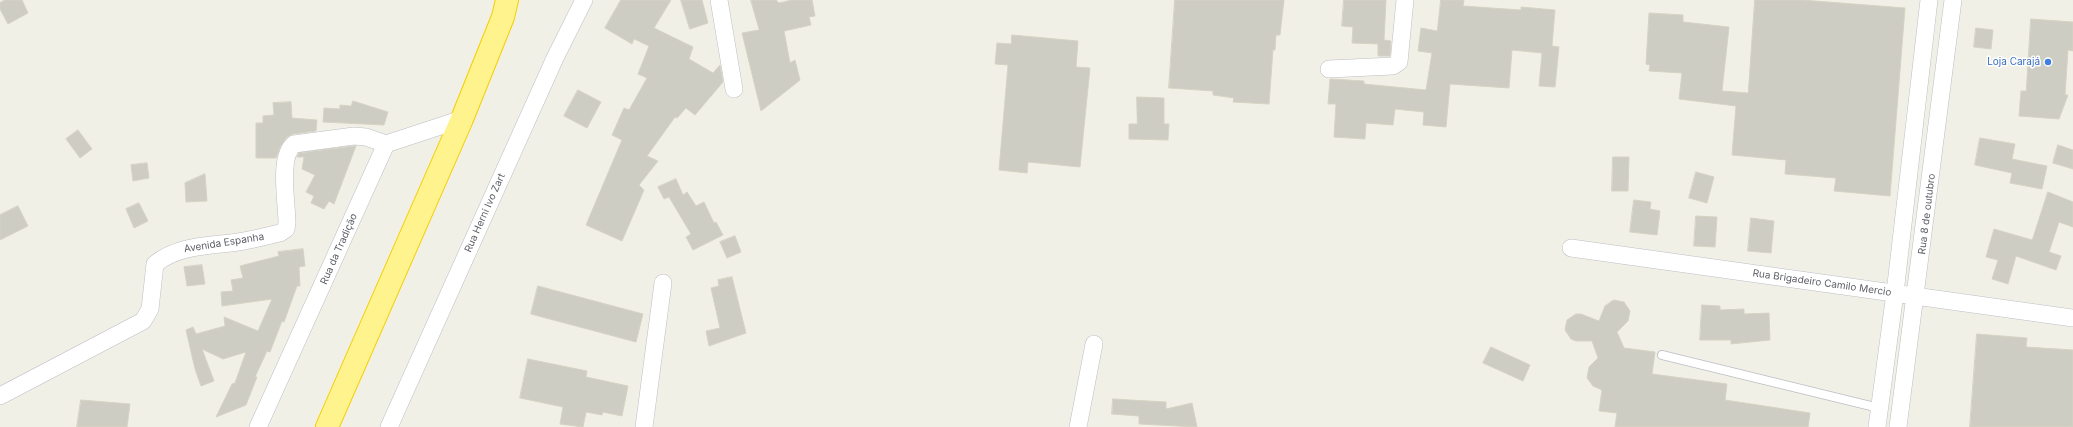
<!DOCTYPE html>
<html>
<head>
<meta charset="utf-8">
<style>
  body { margin:0 }
  canvas { display:block; background:#f1f0e6 }
</style>
</head>
<body>
<canvas width="2073" height="427"></canvas>
<script>
const ctx = document.querySelector('canvas').getContext('2d');
ctx.lineJoin = 'round';
function fillPath(path, color) { ctx.fillStyle = color; ctx.fill(path, 'evenodd'); }
function stroke(path, color, width, dash) { ctx.strokeStyle = color; ctx.lineWidth = width; ctx.lineCap = dash ? 'butt' : 'round'; ctx.setLineDash(dash || []); ctx.stroke(path); }
function write(font, color, halo, rows, align = 'center') {
  ctx.font = font + ' Inter,sans-serif'; ctx.lineWidth = 3; ctx.setLineDash([]); ctx.textBaseline = 'middle'; ctx.strokeStyle = halo; ctx.fillStyle = color; for (const [text, x, y, turn = 0] of rows) {
    ctx.save(); ctx.translate(x, y); ctx.rotate((+turn || 0) * Math.PI / 180); ctx.textAlign = isNaN(turn) ? turn : align; if (halo) ctx.strokeText(text, 0, 0); ctx.fillText(text, 0, 0); ctx.restore();
  }
}
const building = new Path2D(`
  M5,0h17l6,13 -20,11 -8,-15v-6z
  M621,0h50l-17,28 39,19 -4,12 24,14 7,-8 3,17 -28,33 -9,-7 -9,10 -2,-1 -28,39 11,5 -19,24 5,5 -22,51 -36,-16 36,-85 -10,-5 12,-27 5,2 18,-32 -9,-4 11,-28 -15,-7 -2,5 -27,-16z
  M681,0h21l6,23 -18,6z
  M751,0h25l3,3 13,-3h20l3,16 -6,1 2,8 -27,6 6,32 5,-3 5,20 -39,31 -19,-78 17,-3z
  M1175,0h109l-4,35h-4l-1,15h-2l-4,54 -36,-2 1,-4 -21,-3v-4l-44,-3z
  M1344,0h42l-2,40 7,1 -1,15h-12v-12l-26,-1 1,-16 -11,-1z
  M1441,0h23l-1,6 58,4v-3l34,3 -3,36 7,1 -4,40 -16,-1 3,-33 -30,-3 -3,38 -59,-4 -4,43 -23,-2 1,-13 -29,-3 -2,16 -27,-2 -1,16 -31,-2 2,-33h-8l2,-25 34,2v3l62,6 6,-37 -14,-2 3,-23 16,3z
  M1755,0h47l103,8 -15,188 -56,-5 2,-13 -51,-4 1,-14 -54,-5 4,-49 -57,-7 3,-26 -33,-2 1,-6 -4,-1 3,-51 34,2v7l46,5 -7,64 26,2z
  M2031,19l42,3v29l-5,-1 -3,45h3l-9,24 -40,-3 2,-25h5z
  M1976,28l17,2 -2,19 -17,-2z
  M1012,35l66,6 -2,26 14,1 -10,99 -52,-5 -1,11 -28,-3 9,-105 -13,-1 2,-21 14,1z
  M578,90l23,12 -14,26 -23,-12z
  M1137,97l27,1v26h5l-1,16 -39,-1v-15h8z
  M353,101l35,11 -4,13 -61,-3 1,-14 16,1v-4l11,1z
  M291,102l1,16 25,2 -1,11 -23,3 -6,3 -7,10 -4,11h-20v-35h7v-7l11,-1 -1,-12z
  M78,130l14,19 -12,9 -14,-19z
  M1980,138l35,6 -3,15 35,7 -5,23 -32,-6 2,-10 -37,-8z
  M2058,145l15,5v19l-20,-6z
  M356,146l-22,58 -5,-3 -5,8 -13,-6 3,-7 -8,-4 9,-17 -13,-6 2,-12h-7l2,-4z
  M1613,157h16l-1,34h-16z
  M147,163l2,15 -16,3 -2,-16z
  M1696,172l18,5 -7,26 -18,-5z
  M205,174l2,27 -21,1 -1,-19z
  M676,179l7,16 4,-3 9,14 8,-4 10,21 2,-1 7,13 -30,15 -7,-13 5,-3 -22,-37 -5,2 -6,-12z
  M2048,192l25,10v25l-14,-5 -10,30 12,4 -5,14 -40,-14 -8,28 -16,-5 6,-19 -12,-3 8,-28 38,11z
  M1634,200l17,2 -1,7 10,2 -3,24 -27,-3z
  M139,203l9,18 -14,7 -8,-19z
  M18,206l10,20 -28,14v-25z
  M1696,216l21,1 -2,30 -21,-1z
  M1751,218l23,3 -3,32 -23,-2z
  M735,236l6,16 -14,6 -7,-16z
  M303,249l2,17 -6,1 1,19h-3l-13,36 -2,-1 -12,31 -3,-1 -12,26h2l-11,28 -30,12 16,-33 3,-1 11,-31 -23,7 -21,-10 12,32 -13,5 -6,-17 -9,-39 7,-3 3,7 29,-8 -1,-9 34,14 14,-32 -50,7 -1,-14 12,-1 -2,-11 12,-2 -3,-12 39,-10 -1,-4z
  M202,265l3,19 -18,2 -3,-19z
  M732,277l14,56 -37,13 -3,-15 14,-3 -9,-40 8,-2 -1,-6z
  M538,286l105,28 -7,28 -105,-28z
  M1614,300l10,2 6,9 -2,10 -11,11 7,16 31,4 -3,22 75,10 -2,16 85,13 -2,14h-193l2,-14 -18,-2 3,-21 -9,-4 -6,-8 2,-11 9,-9 -6,-17h-16l-5,-2 -6,-9 2,-10 9,-6h5l18,7 6,-15z
  M1702,305l18,1v4l24,-1v5l25,-1 1,27 -39,4v-4h-31z
  M1977,334l50,4 -1,9 47,3v77h-103z
  M1491,347l39,18 -7,16 -40,-18z
  M528,359l59,12 -1,6 42,9 -6,30 -19,-4 -1,3 -16,-3 -3,15 -23,-3 3,-17 -43,-9z
  M1113,399l53,3v7l26,-6 5,24 -58,-3v-8l-27,-2z
  M81,400l49,4 -3,23h-50z`);
const lane = new Path2D(`
  M1662,355l217,53`);
const street = new Path2D(`
  M719,0l15,89
  M1329,69l64,-3 6,-4 6,-62
  M1571,248l502,70
  M0,396l143,-75 7,-12 5,-45c23,-19 54,-18 83,-22 14,-2 28,-6 42,-9l6,-4 1,-6c0,-20 -9,-66 7,-79l60,-8 12,1 20,7
  M258,427l128,-283 76,-25
  M389,427l166,-369 29,-58
  M644,427l19,-144
  M1078,427l16,-83
  M1877,427l18,-134 34,-293
  M1898,427l55,-427`);
const highway = new Path2D(`
  M327,427l135,-308 41,-102 4,-17`);
const markers = [
  [2048,62,4,"#3f7fe0"]
];
const shopNames = [
  ["Loja Carajá",2040,62]
];
const streetNames = [
  ["Rua Herni Ivo Zart",485,213,-66],
  ["Rua 8 de outubro",1927,214,-83],
  ["Avenida Espanha",224,243,-9],
  ["Rua da Tradição",339,249,-66],
  ["Rua Brigadeiro Camilo Mercio",1822,283,8]
];
fillPath(building, '#cecdc4');
stroke(building, '#d6d3c3', 1);
stroke(lane, '#bdbec5', 10);
stroke(street, '#bdbec5', 18);
stroke(highway, '#f6ce00', 24);
stroke(lane, '#fff', 8);
stroke(street, '#fff', 17);
stroke(highway, '#fff38e', 22);
for (const [x, y, r, color] of markers) { const dot = new Path2D(); dot.arc(x, y, r, 0, 2 * Math.PI); ctx.fillStyle = color; ctx.fill(dot); stroke(dot, '#fff', 1.5); }
write('10px', '#366cbe', '#fff', shopNames, 'right');
write('10px', '#5d6067', '#fff', streetNames);
</script>
</body>
</html>
